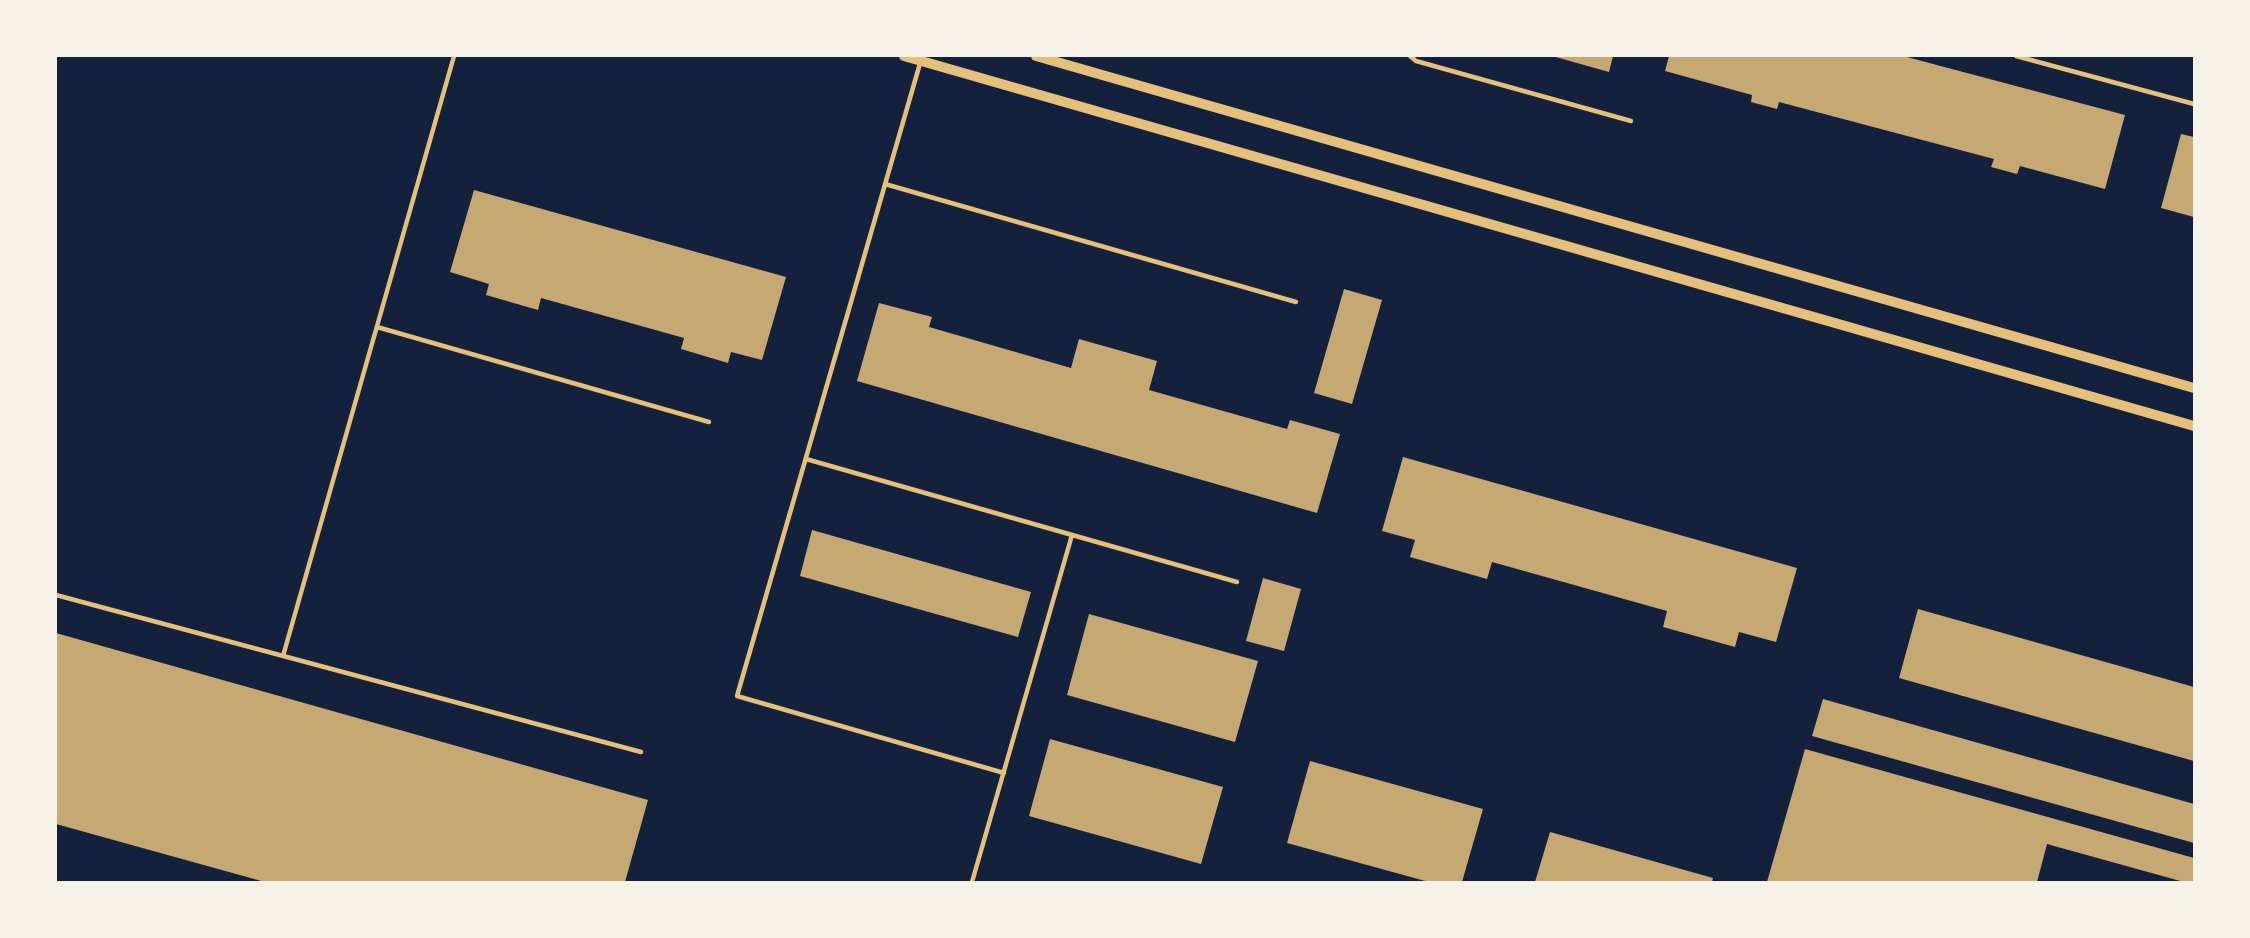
<!DOCTYPE html>
<html>
<head>
<meta charset="utf-8">
<style>
  body { margin:0 }
  #map { position:relative; width:2250px; height:938px; overflow:hidden; background:#14213d; font-family:"Source Sans 3",sans-serif }
  canvas { display:block }
  .frame { position:absolute; inset:0; border:57px solid #f6f1e7; pointer-events:none }
</style>
</head>
<body>
<div id="map">
<canvas width="2250" height="938"></canvas>
<div class="frame"></div>
</div>
<script>
const ctx = document.querySelector('canvas').getContext('2d');
ctx.lineJoin = 'round';
function fillPath(path, color) { ctx.fillStyle = color; ctx.fill(path, 'evenodd'); }
function stroke(path, color, width, dash) { ctx.strokeStyle = color; ctx.lineWidth = width; ctx.lineCap = dash ? 'butt' : 'round'; ctx.setLineDash(dash || []); ctx.stroke(path); }
const building = new Path2D(`
  M1552,56h61l-4,16z
  M1669,56h234l222,59 -20,74 -85,-23 -3,8 -26,-7 3,-8 -215,-57 -2,7 -26,-7 1,-7 -87,-24z
  M2181,134l13,3v80l-33,-9z
  M474,190l312,87 -24,83 -31,-8 -3,11 -47,-14 3,-11 -143,-40 -3,12 -52,-15 3,-11 -39,-12z
  M1344,289l38,11 -30,104 -38,-11z
  M879,303l53,14 -3,10 142,41 8,-29 78,22 -8,29 138,39 3,-9 50,14 -23,79 -460,-132z
  M1403,457l394,111 -21,74 -37,-10 -4,15 -72,-20 4,-16 -175,-49 -5,17 -77,-22 5,-17 -33,-9z
  M812,530l219,62 -13,45 -218,-61z
  M1263,578l38,11 -17,62 -38,-10z
  M1918,609l276,78v74l-295,-83z
  M1089,614l169,47 -23,81 -168,-47z
  M56,633l592,167 -23,82h-360l-209,-58z
  M1823,699l371,105v39l-382,-107z
  M1050,739l173,48 -22,77 -172,-48z
  M1805,749l389,109v24h-10l-137,-38 -10,38h-270z
  M1310,761l173,48 -21,73h-33l-142,-39z
  M1550,832l163,46 -1,4h-177z`);
const service = new Path2D(`
  M1410,56l6,5 215,60
  M2016,56l178,48
  M921,60l-184,636 267,77
  M885,184l411,118
  M377,327l332,95
  M806,459l431,123
  M56,595l585,157
  M283,656l171,-600
  M972,882l100,-347`);
const tertiary = new Path2D(`
  M904,56l1290,370
  M1036,56l1158,332`);
fillPath(building, '#c6a872');
stroke(service, '#e5c07b', 4.5);
stroke(tertiary, '#e5c07b', 10);
</script>
</body>
</html>
